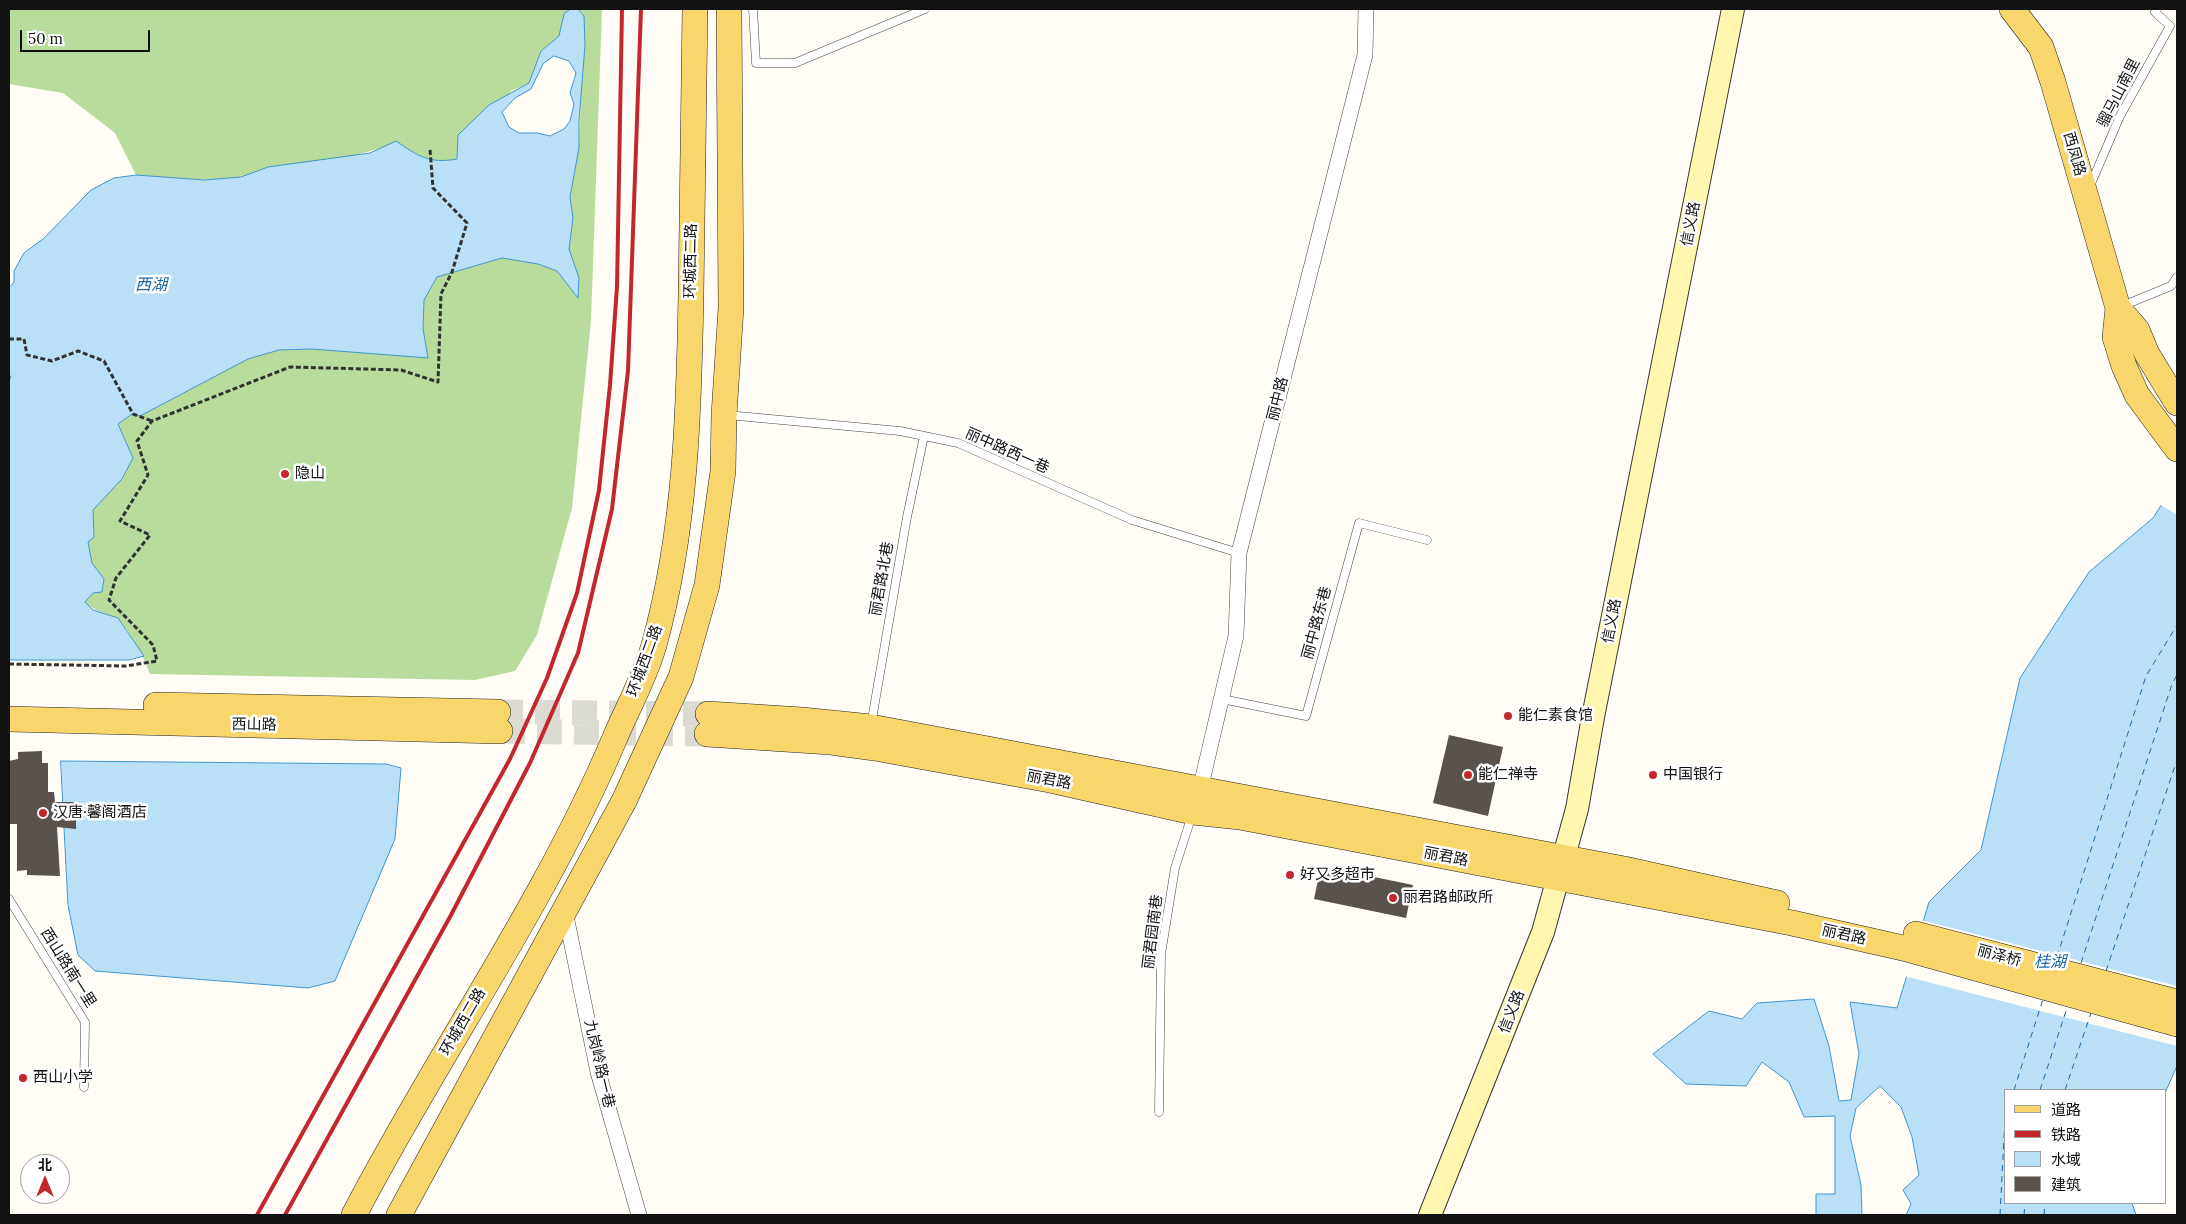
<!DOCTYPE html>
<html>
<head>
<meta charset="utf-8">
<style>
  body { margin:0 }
  #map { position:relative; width:2186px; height:1224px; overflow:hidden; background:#fffdf5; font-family:Lora,"Noto Sans SC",serif }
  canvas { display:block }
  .frame { position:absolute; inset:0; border:10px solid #111; pointer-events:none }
  .legend { position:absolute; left:2004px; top:1089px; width:162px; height:115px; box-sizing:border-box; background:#fff; border:1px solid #a0a0a0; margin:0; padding:6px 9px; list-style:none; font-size:15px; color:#111 }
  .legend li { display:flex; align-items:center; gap:10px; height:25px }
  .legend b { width:25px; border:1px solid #a0a0a0 }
  .north { position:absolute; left:20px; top:1154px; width:50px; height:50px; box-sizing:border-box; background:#fff; border:1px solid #a0a0a0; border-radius:50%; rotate:0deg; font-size:14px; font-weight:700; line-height:20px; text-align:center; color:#111 }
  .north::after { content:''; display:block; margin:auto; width:18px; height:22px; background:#c4262e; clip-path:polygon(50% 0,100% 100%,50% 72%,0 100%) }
  .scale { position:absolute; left:20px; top:30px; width:130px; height:22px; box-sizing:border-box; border:2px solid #111; border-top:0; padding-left:6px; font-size:15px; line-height:18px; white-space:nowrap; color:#111; -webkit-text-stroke:4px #fff; paint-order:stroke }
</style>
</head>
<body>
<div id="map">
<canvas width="2186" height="1224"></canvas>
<div class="frame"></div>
<ul class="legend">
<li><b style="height:6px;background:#f9d66b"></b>道路</li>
<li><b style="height:6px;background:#c4262e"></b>铁路</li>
<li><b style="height:14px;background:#b9e0f7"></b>水域</li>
<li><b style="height:14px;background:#5a524d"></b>建筑</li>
</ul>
<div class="north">北</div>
<div class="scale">50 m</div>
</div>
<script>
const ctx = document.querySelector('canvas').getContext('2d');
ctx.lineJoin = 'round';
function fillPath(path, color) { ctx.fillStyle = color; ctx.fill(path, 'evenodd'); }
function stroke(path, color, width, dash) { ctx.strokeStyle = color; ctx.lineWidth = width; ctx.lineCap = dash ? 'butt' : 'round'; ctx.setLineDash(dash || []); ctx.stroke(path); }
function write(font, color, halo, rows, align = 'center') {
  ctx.font = font + ' Lora,"Noto Sans SC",serif'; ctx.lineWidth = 5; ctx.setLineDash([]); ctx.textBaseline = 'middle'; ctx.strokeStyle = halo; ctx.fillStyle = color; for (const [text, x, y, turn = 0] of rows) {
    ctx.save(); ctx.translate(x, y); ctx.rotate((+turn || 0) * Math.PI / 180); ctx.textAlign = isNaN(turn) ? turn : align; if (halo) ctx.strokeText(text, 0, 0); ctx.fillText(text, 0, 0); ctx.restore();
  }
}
const forest = new Path2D(`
  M9,9h562l-7,5 -5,22 -18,15 -12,32 -18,8 -54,68c-28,5 -38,-3 -61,-17 -40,17 -77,19 -120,24 -13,2 -24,10 -36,11 -35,5 -70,0 -104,-2l-21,-42 -52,-40 -54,-9z
  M578,9h24l-11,312 -19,187 -35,127 -22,36 -40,9 -325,-6c-4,-12 -23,-50 -34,-56 -11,-6 -21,-6 -31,-16l8,-9 -1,-30 -4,-21 6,-5 -1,-27 40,-52 -15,-34 15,-10 7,2 108,-57 31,-9 33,-1 116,9 -5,-29 1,-29 13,-23 65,-19 36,6 19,7 21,26 1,-19 -10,-29 4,-31 -3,-21 9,-49 5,-132z`);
const water = new Path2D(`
  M571,9h7l6,7 1,29 -6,76v27l-9,49 3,21 -4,31 10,29 -1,20 -21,-27 -19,-7 -36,-6 -65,19 -13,23 -1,29 5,29 -116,-9 -33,1 -31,9 -108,57 -8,-2 -14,10 15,34 -11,21 -29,31 1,27 -6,5 4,21 12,16 -2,13 -9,1 -8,9 8,8 25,8 26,38 -15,4h-120v-279l2,-4 -2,-3v-86l5,-6v-11l10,-18 19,-14 48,-49 23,-12 22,-3 69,5 36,-3 27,-10 102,-14 26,-12c22,15 33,23 61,18l1,-24 31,-30 40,-22 12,-32 18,-15 5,-22zM554,56l15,5 7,12 -6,20 4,11 -4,17 -6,8 -14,7 -13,-3h-18l-10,-6 -7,-15 13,-14 16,-9 12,-25z
  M2177,480v586l-12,27v-3h-160v113h127l4,12h-230l5,-11 -8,-14 16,-15 -7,-38 -11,-30 -21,-21 -24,22 -6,28 11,49 1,30h-46v-21h19v-78l-31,1 -15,-35 -27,-20 -16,24 -60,-2 -33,-30 56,-43 33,8 15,-16 57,-4 15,47 10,55 12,-1 8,-46 -9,-52 47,6 32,-106 52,-52 39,-172 69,-106 64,-54z
  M61,761l325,3 15,4 -6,71 -60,142 -27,7 -213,-17 -17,-16 -10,-50z`);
const pier = new Path2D(`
  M2177,477v38l-18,-11z
  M1921,920l256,66v60l-273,-70z`);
const ferry = new Path2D(`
  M2057,957l89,-281 31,-51
  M2081,963l91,-279 5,-9
  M2106,971l71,-211
  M2014,1090l29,-91
  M2040,1090l28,-85
  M2065,1090l26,-77
  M2000,1215l5,-96
  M2024,1215l1,-12
  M2044,1215l1,-12`);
const building = new Path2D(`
  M1449,735l54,12 -15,69 -55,-13z
  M42,751v12h6v29h6l1,10h21v27l-19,-2 3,49 -33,-1v-5l-10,1v-47h-8v-63l9,-2v-7z
  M1321,866l92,19 -7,33 -92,-19z`);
const primaryTunnel = new Path2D(`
  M498,712l210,2
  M500,731l207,3`);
const path = new Path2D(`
  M9,339h15l3,16 25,6 26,-10 26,10 29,53 19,7
  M9,664l117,2 31,-5 -4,-16 -44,-45 7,-22 34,-43 -30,-14 28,-46 -11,-34 15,-20 138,-54 111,3 37,12 3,-88 11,-22 15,-49 -34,-35 -3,-39`);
const lane = new Path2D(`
  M753,9l3,54h39l130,-54
  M2090,186l30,-70 50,-90 -15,-14 2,-3
  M2122,306l49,-20 6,-9
  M727,415l173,16 58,12 174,77 107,33
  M1222,699l84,17 53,-193 68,17
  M871,725l36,-208 17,-81
  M9,899l76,123 -1,65
  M1159,1112l2,-158 14,-86 17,-53`);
const street = new Path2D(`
  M1200,790l36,-154 3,-83 126,-498 1,-46
  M565,911l33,161 41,143`);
const secondary = new Path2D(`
  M1430,1215l113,-283 34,-123 16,-92 140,-708`);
const primary = new Path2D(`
  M2012,9l29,38 12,35 65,226 -3,29 9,29 13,29 40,54
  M2118,308l19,22 10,24 30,49
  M156,705l342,7
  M708,714l94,6 69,7 753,142 153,34
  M9,719l491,12
  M707,734l124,8 44,6 175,32 143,32 47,5 552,106 111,25 274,76
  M1916,934l261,68
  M354,1215c83,-160 189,-308 260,-475 13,-31 31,-63 40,-95 32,-115 35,-234 37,-352 1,-95 2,-190 4,-284
  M399,1215l225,-414 57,-124 26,-92 16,-114 1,-56 7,-107 -2,-299`);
const rail = new Path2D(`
  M257,1215l253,-456 37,-81 30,-85 22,-103 11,-105 7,-98 5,-278
  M285,1215l166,-300 79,-152 48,-110 34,-144 16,-138 13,-362`);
const markers = [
  [285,474,5,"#c4262e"],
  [1508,716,5,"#c4262e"],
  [1468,775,5,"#c4262e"],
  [1653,775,5,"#c4262e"],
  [43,813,5,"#c4262e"],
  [1290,875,5,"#c4262e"],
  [1393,898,5,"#c4262e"],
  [23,1078,5,"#c4262e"]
];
const streetNames = [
  ["骝马山南里",2119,93,-63],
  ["西凤路",2074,154,74],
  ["信义路",1691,224,-79],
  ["环城西二路",691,261,-89],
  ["丽中路",1278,399,-76],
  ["丽中路西一巷",1007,451,24],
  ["丽君路北巷",882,579,-80],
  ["信义路",1612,621,-79],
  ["丽中路东巷",1317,623,-75],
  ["环城西二路",645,661,-70],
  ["西山路",254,725,1],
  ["丽君路",1049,780,11],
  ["丽君路",1446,857,11],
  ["丽君园南巷",1153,932,-83],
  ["丽君路",1844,935,13],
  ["丽泽桥",1999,956,15],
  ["西山路南一里",68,968,58],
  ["信义路",1512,1012,-69],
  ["环城西二路",463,1022,-60],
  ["九岗岭路一巷",599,1064,77]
];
const poiNames = [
  ["隐山",295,474],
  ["能仁素食馆",1518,716],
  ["能仁禅寺",1478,775],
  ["中国银行",1663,775],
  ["汉唐·馨阁酒店",53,813],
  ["好又多超市",1300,875],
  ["丽君路邮政所",1403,898],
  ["西山小学",33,1078]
];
const waterNames = [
  ["西湖",151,285],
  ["桂湖",2050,962]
];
fillPath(forest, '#b9dc9c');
fillPath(water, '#b9e0f7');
stroke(water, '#3f96cf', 1);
fillPath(pier, '#fffdf5');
stroke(ferry, '#1768a6', 1, [6, 5]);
fillPath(building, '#5a524d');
stroke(primaryTunnel, '#dbdad3', 25, [25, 12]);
stroke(lane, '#444', 9);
stroke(street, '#444', 16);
stroke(secondary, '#333', 24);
stroke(primary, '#222', 26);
stroke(path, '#333', 3, [5, 2.5]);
stroke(lane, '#fff', 8);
stroke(street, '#fff', 15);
stroke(secondary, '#fff6b0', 22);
stroke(primary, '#f9d66b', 25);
stroke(rail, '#c4262e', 4);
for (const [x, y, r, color] of markers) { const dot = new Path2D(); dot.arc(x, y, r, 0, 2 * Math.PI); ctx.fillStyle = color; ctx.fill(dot); stroke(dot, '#fff', 2); }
write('15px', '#111', '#fff', streetNames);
write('15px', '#111', '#fff', poiNames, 'left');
write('italic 16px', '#1768a6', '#fff', waterNames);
</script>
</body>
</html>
